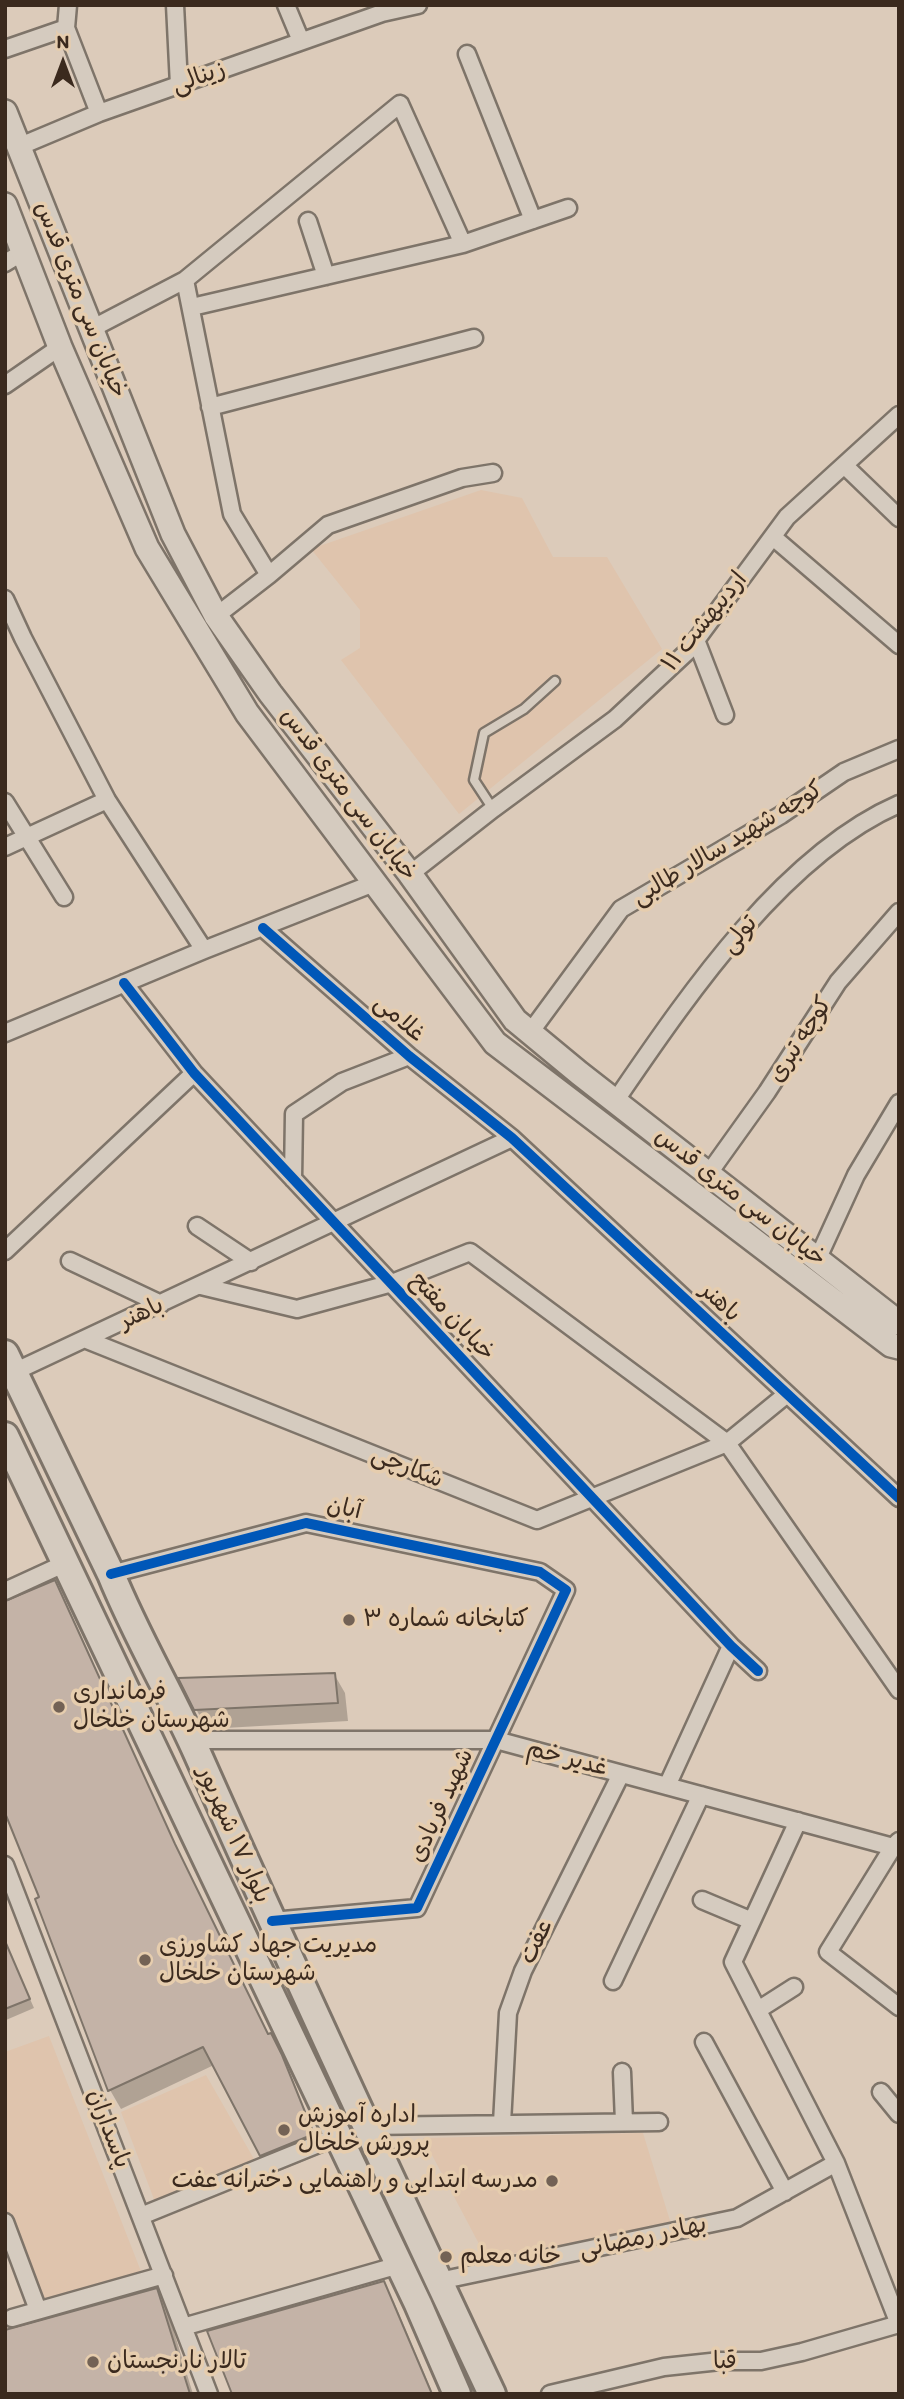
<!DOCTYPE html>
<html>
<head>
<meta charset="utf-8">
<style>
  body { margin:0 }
  #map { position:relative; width:904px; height:2399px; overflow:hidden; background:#dccbba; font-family:Itim,sans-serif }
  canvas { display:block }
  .frame { position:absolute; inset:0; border:7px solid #3b2a1e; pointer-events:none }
  .north { position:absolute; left:28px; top:28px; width:70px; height:70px; -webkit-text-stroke:5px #e6cdae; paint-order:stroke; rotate:0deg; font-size:19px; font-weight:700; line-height:28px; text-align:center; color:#3b2a1e }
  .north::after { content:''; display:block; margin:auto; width:24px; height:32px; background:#3b2a1e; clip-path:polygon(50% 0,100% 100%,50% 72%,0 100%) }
</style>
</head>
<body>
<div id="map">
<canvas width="904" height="2399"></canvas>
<div class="frame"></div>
<div class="north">N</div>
</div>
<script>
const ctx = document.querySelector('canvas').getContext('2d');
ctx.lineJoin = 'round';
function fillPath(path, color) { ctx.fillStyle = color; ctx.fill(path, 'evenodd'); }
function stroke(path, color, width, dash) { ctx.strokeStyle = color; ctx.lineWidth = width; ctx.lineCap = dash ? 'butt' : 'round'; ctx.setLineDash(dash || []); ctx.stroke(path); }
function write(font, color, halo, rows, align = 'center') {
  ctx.font = font + ' Itim,"Playpen Sans Arabic",sans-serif'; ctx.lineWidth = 7; ctx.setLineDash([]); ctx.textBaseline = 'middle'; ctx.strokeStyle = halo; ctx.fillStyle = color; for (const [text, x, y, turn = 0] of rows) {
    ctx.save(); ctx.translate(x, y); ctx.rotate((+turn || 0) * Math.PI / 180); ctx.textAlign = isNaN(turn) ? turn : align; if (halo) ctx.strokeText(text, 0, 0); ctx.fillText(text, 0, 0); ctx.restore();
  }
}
const built = new Path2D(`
  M481,490l41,8 31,59h54l55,92 -203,165 -118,-154 19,-12v-38l-49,-61z
  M49,2036l93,238 -107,33 -30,-83v-172z
  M206,2075l48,84 -99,43 -34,-90z
  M643,2133l28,91 -184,35 -64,-121z`);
const shadow = new Path2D(`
  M54,1582l11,19 120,264 83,171 3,-1 10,19 42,99 -51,21 -58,-109 -93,44 -11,-19 -72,-191 3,-1z
  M334,1674l11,19 3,28 -141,8 -11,-20z
  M5,1968l14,6 15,34 -28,12z
  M383,2283l11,19 39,92h-199z
  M156,2290l11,19 26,85h-188z`);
const building = new Path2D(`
  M55,1580l120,264 93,190 3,-1 11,22 32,79 -54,22 -57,-109 -95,44 -73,-192 4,-2 -34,-84v-212z
  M335,1673l3,30 -144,7 -16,-32z
  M5,1941l25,58 -25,10z
  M384,2281l48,113h-200l-25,-63z
  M157,2288l33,106h-185v-64z`);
const lane = new Path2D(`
  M493,809l-19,-29 10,-47 40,-24 31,-28`);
const street = new Path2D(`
  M68,5l-2,23 33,85
  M175,5l4,80
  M286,5l15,36
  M5,49l61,-21
  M467,54l66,166
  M18,147l81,-34 283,-100 36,-8
  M308,221l18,55
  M5,263l18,-11
  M185,280l47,234 37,61
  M192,307l271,-63 105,-36
  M93,328l92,-48 215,-176 63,140
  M5,385l55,-38
  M210,407l264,-69
  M844,465l55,53
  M773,537l126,108
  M5,599l18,39 84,162 97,150
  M216,616l53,-41 59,-50 134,-47 31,-5
  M696,640l29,75
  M5,802l59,95
  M5,847l102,-47
  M410,874l83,-65 122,-90 73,-68 99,-134 112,-102
  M263,928l146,128 103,82 387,360
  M124,983l70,90 537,573 27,25
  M5,1033l199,-83 170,-67
  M529,1034l92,-125 160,-94 63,-43 55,-23
  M616,1100c70,-102 166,-245 283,-296
  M709,1173l58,-81 71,-110 61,-70
  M293,1179l1,-65 48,-32 67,-26
  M197,1226l54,36
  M5,1251l189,-178
  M818,1258l38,-83 43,-72
  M70,1261l91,43
  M201,1286l96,23 95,-26 78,-31 257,191 172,247
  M87,1340l450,180 190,-77 60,-49
  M14,1372l498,-234
  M111,1574l195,-51 234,49 26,18 -149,318 -145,13
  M5,1591l61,-28
  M191,1740h305l397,107
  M667,1786l64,-140
  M798,1821l-65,141 103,201 63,161
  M899,1841l-6,6 -65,105 71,55
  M5,1865l204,529
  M702,1900l50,21
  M613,1981l88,-186
  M758,2010l36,-23
  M704,2042l81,150
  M622,2072l2,50
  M881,2092l18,22
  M502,2123l6,-110 15,-42 98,-197
  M368,2126l291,-4
  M141,2216l197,-80
  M5,2222l33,88
  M439,2281l298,-63 99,-55
  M12,2318l152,-43
  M183,2327l216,-62
  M550,2394l114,-27 56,-6h41l41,-9 97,-28`);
const secondary = new Path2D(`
  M5,112l168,422 43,82 54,77 140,181 105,146 64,53 320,250
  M5,205l55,142 87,201 100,165 248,330 396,302 8,2`);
const primary = new Path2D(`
  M5,1354l106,220c25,62 60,120 87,181 95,214 194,427 294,639
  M5,1436l413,868 39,90`);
const cycleway = new Path2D(`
  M263,928l146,128 103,82 387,360
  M124,983l70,90 537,573 27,25
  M111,1574l195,-51 234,49 26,18 -149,318 -145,13`);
const markers = [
  [349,1620,7,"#736255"],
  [59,1707,7,"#736255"],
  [145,1960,7,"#736255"],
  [284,2130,7,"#736255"],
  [552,2181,7,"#736255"],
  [446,2257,7,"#736255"],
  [93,2362,7,"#736255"]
];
const streetNames = [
  ["زینالی",199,78,-20],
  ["خیابان سی متری قدس",80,300,68],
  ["۱۱ اردیبهشت",705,622,-51],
  ["خیابان سی متری قدس",348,795,53],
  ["کوچه شهید سالار طالبی",728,844,-31],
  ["تولی",740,935,-49],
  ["غلامی",399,1019,41],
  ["کوچه تبری",801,1040,-57],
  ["خیابان سی متری قدس",740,1198,38],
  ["باهنر",720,1303,43],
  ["باهنر",142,1314,-25],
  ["خیابان مفتح",452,1317,47],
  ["شکارچی",407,1468,22],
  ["آبان",344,1509,12],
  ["غدیر خم",567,1759,15],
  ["شهید فریادی",442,1806,-65],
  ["بلوار ١٧ شهریور",233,1835,66],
  ["عفت",537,1942,-64],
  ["پاسداران",108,2129,69],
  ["بهادر رمضانی",643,2238,-12],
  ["قبا",725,2362,-3]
];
const poiNames = [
  ["کتابخانه شماره ۳",363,1620],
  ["فرمانداری",73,1693],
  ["شهرستان خلخال",73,1721],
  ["مدیریت جهاد کشاورزی",159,1946],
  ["شهرستان خلخال",159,1974],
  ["اداره آموزش",298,2116],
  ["پرورش خلخال",298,2144],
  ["مدرسه ابتدایی و راهنمایی دخترانه عفت",538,2181,"right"],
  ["خانه معلم",460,2257],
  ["تالار نارنجستان",107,2362]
];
fillPath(built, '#dfc4ad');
fillPath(shadow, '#0003');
fillPath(building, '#c4b3a7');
stroke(building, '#7e7469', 2);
stroke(lane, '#7e7469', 13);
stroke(street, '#7e7469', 21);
stroke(secondary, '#7e7469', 28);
stroke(primary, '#7e7469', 32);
stroke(lane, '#d5cbbf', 8);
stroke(street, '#d5cbbf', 16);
stroke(secondary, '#d5cbbf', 23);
stroke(primary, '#d5cbbf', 26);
stroke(cycleway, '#0057b8', 10);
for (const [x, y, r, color] of markers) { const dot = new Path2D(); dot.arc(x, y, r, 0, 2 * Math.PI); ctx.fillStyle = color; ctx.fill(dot); stroke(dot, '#e6cdae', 2.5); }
write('24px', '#3b2a1e', '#e6cdae', streetNames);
write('24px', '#3b2a1e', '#e6cdae', poiNames, 'left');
</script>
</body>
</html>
